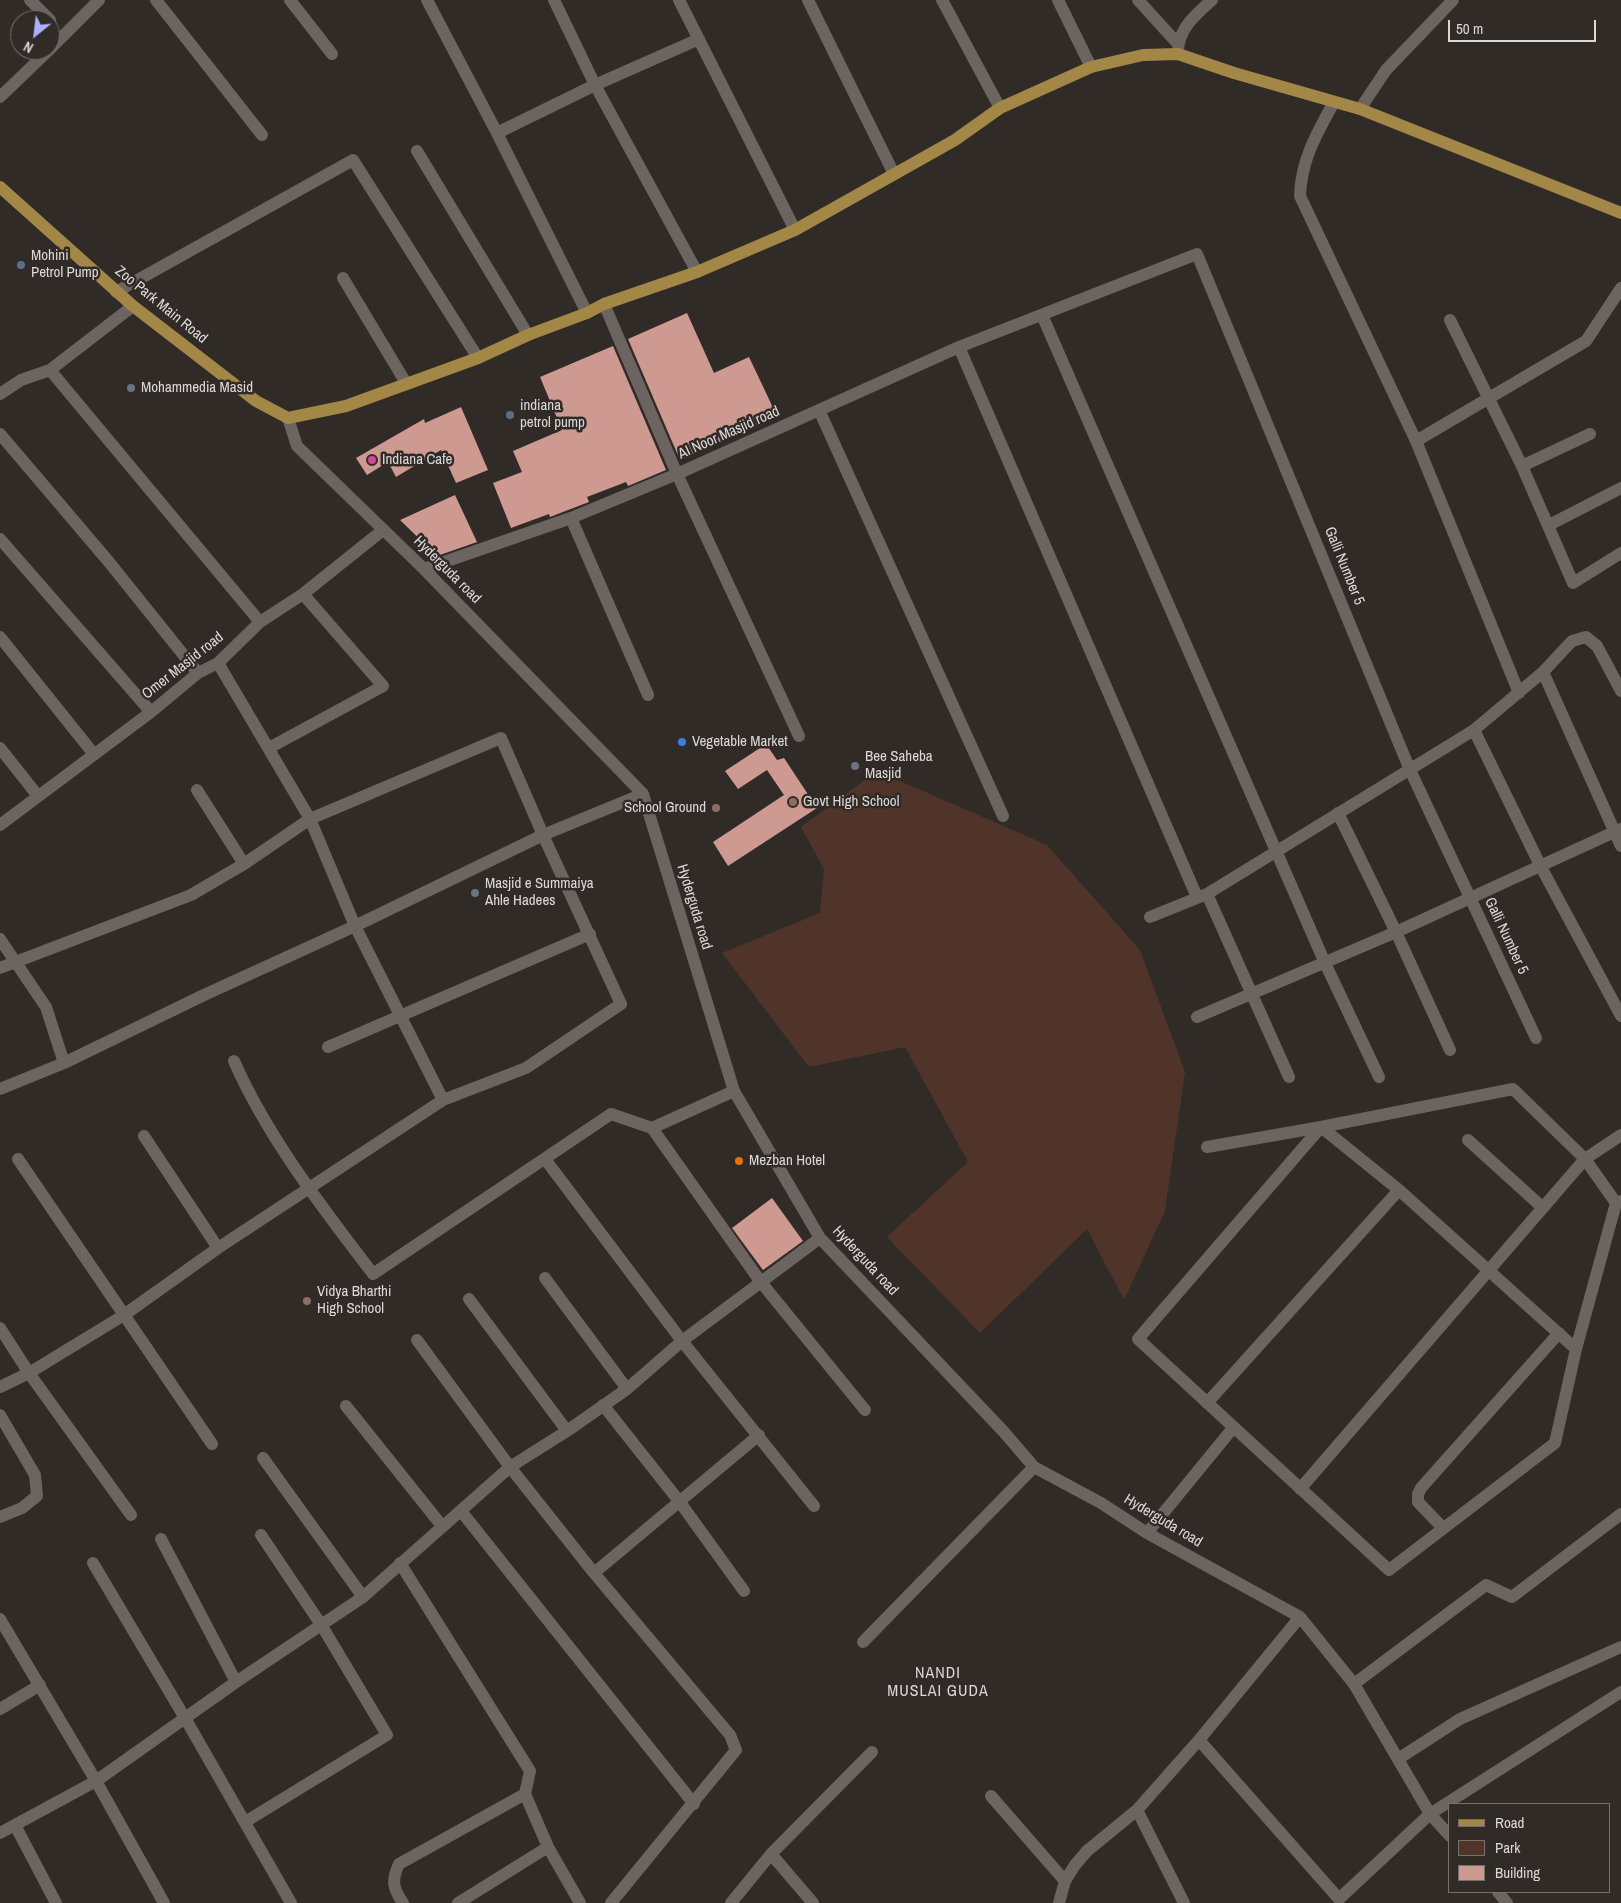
<!DOCTYPE html>
<html>
<head>
<meta charset="utf-8">
<style>
  body { margin:0 }
  #map { position:relative; width:1621px; height:1903px; overflow:hidden; background:#312b28; font-family:"Archivo Narrow",sans-serif }
  canvas { display:block }
  .legend { position:absolute; left:1448px; top:1803px; width:162px; height:90px; box-sizing:border-box; background:#312b28; border:1px solid #75706e; margin:0; padding:6px 9px; list-style:none; font-size:15px; color:#dcd8d6 }
  .legend li { display:flex; align-items:center; gap:10px; height:25px }
  .legend b { width:25px; border:1px solid #75706e }
  .north { position:absolute; left:10px; top:10px; width:50px; height:50px; box-sizing:border-box; background:#312b28; border:1px solid #75706e; border-radius:50%; rotate:209deg; font-size:14px; font-weight:700; line-height:20px; text-align:center; color:#dcd8d6 }
  .north::after { content:''; display:block; margin:auto; width:18px; height:22px; background:#acaffb; clip-path:polygon(50% 0,100% 100%,50% 72%,0 100%) }
  .scale { position:absolute; left:1448px; top:20px; width:148px; height:22px; box-sizing:border-box; border:2px solid #dcd8d6; border-top:0; padding-left:6px; font-size:15px; line-height:18px; white-space:nowrap; color:#dcd8d6; -webkit-text-stroke:4px #312b28; paint-order:stroke }
</style>
</head>
<body>
<div id="map">
<canvas width="1621" height="1903"></canvas>
<ul class="legend">
<li><b style="height:6px;background:#a28746"></b>Road</li>
<li><b style="height:14px;background:#50342a"></b>Park</li>
<li><b style="height:14px;background:#ce9990"></b>Building</li>
</ul>
<div class="north">N</div>
<div class="scale">50 m</div>
</div>
<script>
const ctx = document.querySelector('canvas').getContext('2d');
ctx.lineJoin = 'round';
function fillPath(path, color) { ctx.fillStyle = color; ctx.fill(path, 'evenodd'); }
function stroke(path, color, width, dash) { ctx.strokeStyle = color; ctx.lineWidth = width; ctx.lineCap = dash ? 'butt' : 'round'; ctx.setLineDash(dash || []); ctx.stroke(path); }
function write(font, color, halo, rows, align = 'center') {
  ctx.font = font + ' "Archivo Narrow",sans-serif'; ctx.lineWidth = 5; ctx.setLineDash([]); ctx.textBaseline = 'middle'; ctx.strokeStyle = halo; ctx.fillStyle = color; for (const [text, x, y, turn = 0] of rows) {
    ctx.save(); ctx.translate(x, y); ctx.rotate((+turn || 0) * Math.PI / 180); ctx.textAlign = isNaN(turn) ? turn : align; if (halo) ctx.strokeText(text, 0, 0); ctx.fillText(text, 0, 0); ctx.restore();
  }
}
const green = new Path2D(`
  M877,771l170,74 93,105 45,122 -20,139 -41,89 -37,-71 -107,104 -93,-96 81,-75 -63,-115 -96,20 -87,-114 98,-40 4,-44 -23,-42z`);
const building = new Path2D(`
  M687,313l27,60 35,-16 28,59 -97,44 -52,-121z
  M613,346l53,124 -38,16 -2,-4 -39,15 2,5 -21,8 -18,7 -1,-3 -38,14 -18,-45 29,-11 -9,-21 49,-21 -22,-53z
  M461,407l27,63 -32,13 -15,-33 -45,27 -8,-15 -21,13 -11,-17 68,-39 1,4z
  M455,495l22,47 -40,14 -37,-36z
  M766,744l11,16 7,-2 33,50 -89,58 -15,-24 71,-47 -17,-25 -29,19 -13,-18z
  M772,1198l31,43 -40,29 -31,-42z`);
const minor = new Path2D(`
  M30,0l20,20
  M156,0l106,135
  M290,0l42,54
  M427,0l70,133 90,180
  M554,0l41,85 102,187
  M679,0l116,230
  M808,0l86,174
  M942,0l58,108
  M1058,0l33,67
  M1138,0l40,44
  M50,49l49,-49
  M1178,54c-1,-24 17,-39 34,-54
  M0,97l49,-47
  M1334,102c-17,31 -33,58 -34,94l116,245 103,252
  M1360,109l26,-39 67,-70
  M497,133l98,-48 104,-46
  M417,151l111,184
  M343,278l63,105
  M116,292l237,-132 125,198
  M604,304l73,170 122,262
  M1042,315l283,648 54,114
  M1450,320l72,146 51,117 48,-30
  M959,347l238,550
  M50,370l210,252
  M0,394l21,-14 29,-10 83,-64
  M819,410l184,406
  M288,418l9,28 127,123 219,225 91,297 86,147 183,193 31,36 67,36 46,30 153,84 54,67 76,130 20,22
  M0,434l109,128 89,111
  M1416,441l170,-100 35,-53
  M1522,466l68,-32
  M571,518l77,177
  M1549,525l72,-37
  M0,539l151,173
  M424,569l147,-51 106,-44 282,-127 238,-93 213,516 126,268
  M0,637l93,116
  M218,663l92,156 45,107 88,174
  M1543,672l78,174
  M1474,730l67,137 80,149
  M0,748l38,48
  M269,748l114,-62 -80,-92
  M197,790l47,74
  M1338,813l58,119 54,118
  M0,825l151,-113 47,-39 20,-10 42,-41 43,-28 80,-64
  M1207,894l82,183
  M1150,917l57,-23 267,-164 69,-58 29,-31 14,-4 11,9 24,45
  M0,939l46,68 18,56
  M0,968l191,-73 53,-31 66,-45 191,-81 42,97 78,169 -95,64 -83,32 -225,148 -94,67 -95,58 -29,14
  M1197,1017l199,-85 225,-103
  M328,1047l262,-113
  M234,1061c34,77 88,146 139,213l238,-160 41,14 82,-37
  M0,1089l64,-26 140,-68 151,-69 188,-91 100,-41
  M652,1128l108,153 105,129
  M144,1136l74,112
  M1468,1140l74,67
  M1207,1147l114,-20 192,-38 72,70 31,44
  M18,1159l194,285
  M545,1159l137,182 132,165
  M545,1278l82,111
  M469,1299l98,132
  M0,1328l29,45 102,142
  M417,1340l93,127 84,106 136,162 6,15 -125,153
  M1576,1349l-177,-159 -78,-63 -183,212 251,231 166,-127 21,-94 40,-146 5,-2
  M1207,1403l192,-213
  M603,1405l76,96 65,90
  M346,1406l96,120
  M0,1415l35,60 2,21 -15,12 -22,9
  M263,1458l100,139
  M1300,1489l285,-330 36,-24
  M461,1511l233,293
  M1443,1528l-25,-26v-8l3,-6 138,-155
  M1147,1533l86,-105
  M161,1539l75,143
  M93,1563l92,155 106,185
  M400,1563l130,208 -5,23 23,53 32,56
  M594,1573l165,-138
  M0,1619l96,162 68,122
  M863,1642l171,-175
  M1354,1684l132,-99 26,12 109,-83
  M0,1709l40,-24
  M1199,1740l140,159 91,-85 191,-122
  M1398,1759l62,-40 161,-72
  M991,1796l74,85
  M1137,1810l47,93
  M245,1822l142,-87 -65,-109 -61,-91
  M16,1827l40,76
  M0,1833l96,-52 140,-99 127,-85 147,-130 57,-36 60,-42 55,-48 138,-103
  M771,1854l42,49
  M1498,1892l9,11
  M403,1903c-10,-15 -12,-22 -4,-39l126,-70
  M458,1903l90,-56
  M731,1903l40,-49 101,-102
  M1059,1903l6,-22 10,-16 12,-14 50,-41 62,-70 101,-123`);
const major = new Path2D(`
  M0,187l133,119 123,95 32,17 58,-12 132,-48 50,-23 59,-22 17,-9 93,-32 98,-42 160,-90 45,-32 91,-41 52,-12 35,-1 56,19 126,36 261,104`);
const markers = [
  [21,265,5,"#5c6f8a"],
  [131,388,5,"#6b7280"],
  [510,415,5,"#5c6f8a"],
  [372,460,5,"#d1479c"],
  [682,742,5,"#3f7fe0"],
  [855,766,5,"#6b7280"],
  [793,802,5,"#8d6e63"],
  [716,808,5,"#8d6e63"],
  [475,893,5,"#6b7280"],
  [739,1161,5,"#e8710a"],
  [307,1301,5,"#8d6e63"]
];
const poiNames = [
  ["Mohini",31,256],
  ["Petrol Pump",31,273],
  ["Mohammedia Masid",141,388],
  ["indiana",520,406],
  ["petrol pump",520,423],
  ["Indiana Cafe",382,460],
  ["Vegetable Market",692,742],
  ["Bee Saheba",865,757],
  ["Masjid",865,774],
  ["Govt High School",803,802],
  ["School Ground",706,808,"right"],
  ["Masjid e Summaiya",485,884],
  ["Ahle Hadees",485,901],
  ["Mezban Hotel",749,1161],
  ["Vidya Bharthi",317,1292],
  ["High School",317,1309]
];
const streetNames = [
  ["Zoo Park Main Road",161,305,39],
  ["AI Noor Masjid road",729,433,-24],
  ["Galli Number 5",1344,566,68],
  ["Hyderguda road",447,570,45],
  ["Omer Masjid road",183,666,-38],
  ["Hyderguda road",694,907,73],
  ["Galli Number 5",1506,936,65],
  ["Hyderguda road",865,1261,47],
  ["Hyderguda road",1163,1521,31]
];
const neighbourhoodNames = [
  ["NANDI",938,1674],
  ["MUSLAI GUDA",938,1692]
];
fillPath(green, '#50342a');
fillPath(building, '#ce9990');
stroke(minor, '#6b6461', 12);
stroke(major, '#a28746', 12);
for (const [x, y, r, color] of markers) { const dot = new Path2D(); dot.arc(x, y, r, 0, 2 * Math.PI); ctx.fillStyle = color; ctx.fill(dot); stroke(dot, '#312b28', 2); }
write('15px', '#dcd8d6', '#312b28', poiNames, 'left');
write('15px', '#dcd8d6', '#312b28', streetNames);
ctx.letterSpacing = '1px';
write('16px', '#dcd8d6', '#312b28', neighbourhoodNames);
ctx.letterSpacing = '0px';
</script>
</body>
</html>
